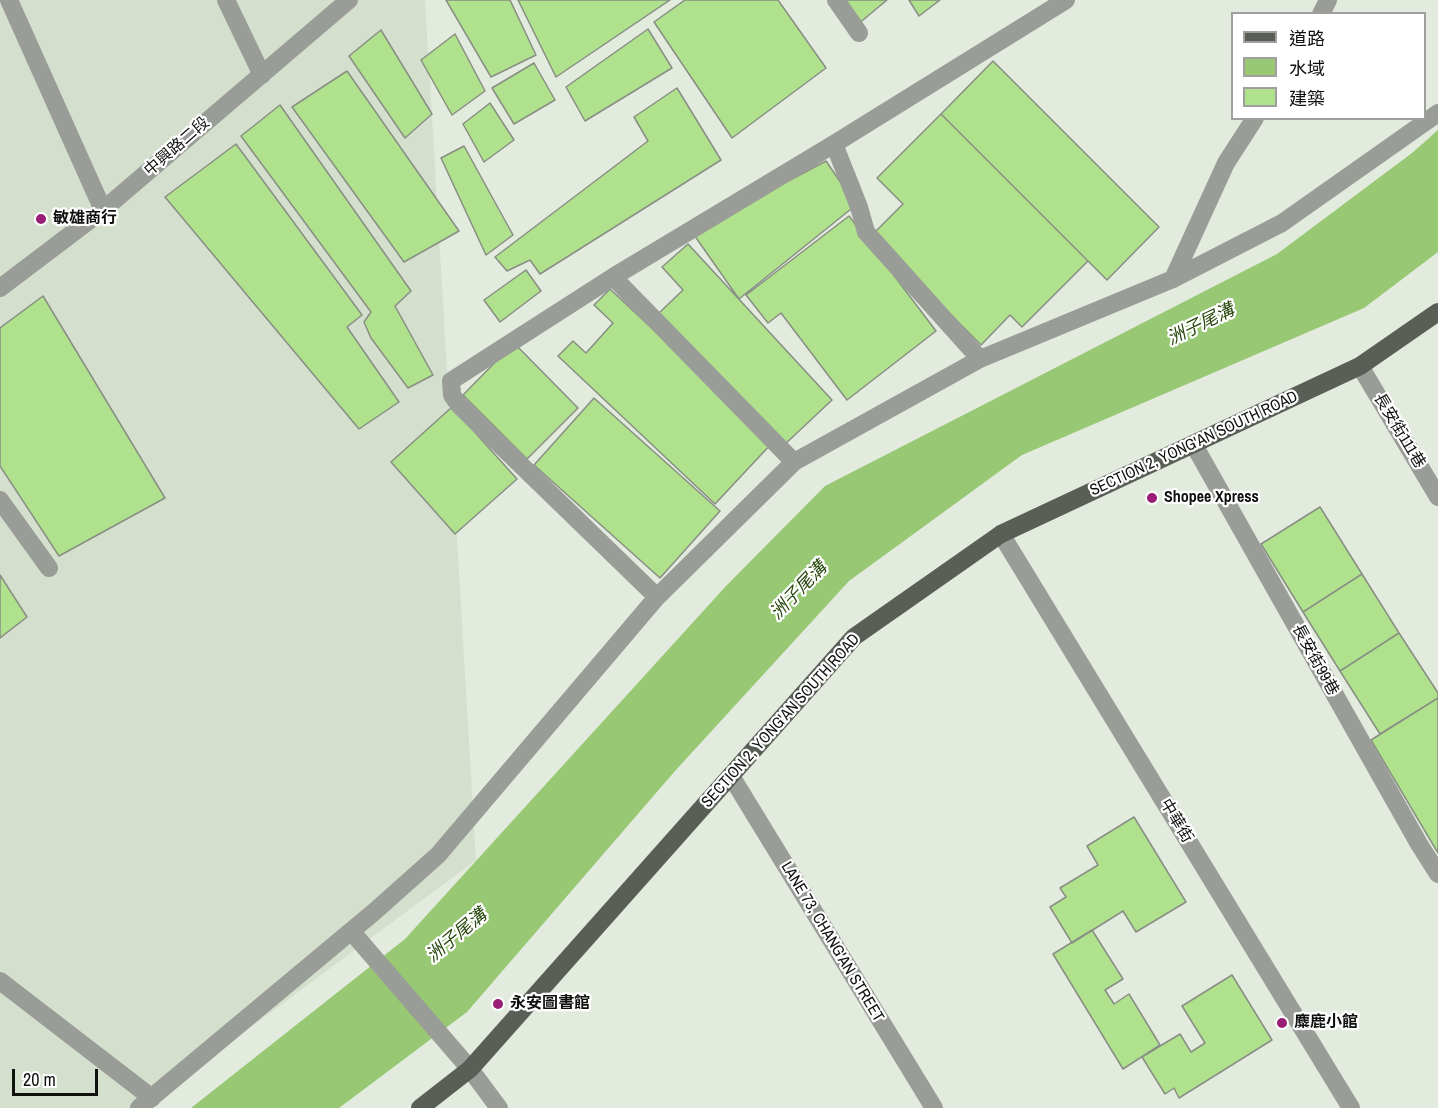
<!DOCTYPE html>
<html>
<head>
<meta charset="utf-8">
<style>
  body { margin:0 }
  #map { position:relative; width:1438px; height:1108px; overflow:hidden; background:#e3ebdf; font-family:"Archivo Narrow","Noto Sans TC",sans-serif }
  canvas { display:block }
  .legend { position:absolute; left:1231px; top:12px; width:195px; height:108px; box-sizing:border-box; background:#fff; border:2px solid #9fa09e; margin:0; padding:8px 10px; list-style:none; font-size:18px; color:#0e110d }
  .legend li { display:flex; align-items:center; gap:12px; height:30px }
  .legend b { width:30px; border:2px solid #9fa09e }
  .scale { position:absolute; left:12px; top:1069px; width:86px; height:27px; box-sizing:border-box; border:3px solid #0e110d; border-top:0; padding-left:8px; font-size:18px; line-height:21px; white-space:nowrap; color:#0e110d; -webkit-text-stroke:4px #fff; paint-order:stroke }
</style>
</head>
<body>
<div id="map">
<canvas width="1438" height="1108"></canvas>
<ul class="legend">
<li><b style="height:8px;background:#595f56"></b>道路</li>
<li><b style="height:16px;background:#98c874"></b>水域</li>
<li><b style="height:16px;background:#b0e28d"></b>建築</li>
</ul>
<div class="scale">20 m</div>
</div>
<script>
const ctx = document.querySelector('canvas').getContext('2d');
ctx.lineJoin = 'round';
function fillPath(path, color) { ctx.fillStyle = color; ctx.fill(path, 'evenodd'); }
function stroke(path, color, width, dash) { ctx.strokeStyle = color; ctx.lineWidth = width; ctx.lineCap = dash ? 'butt' : 'round'; ctx.setLineDash(dash || []); ctx.stroke(path); }
function write(font, color, halo, rows, align = 'center') {
  ctx.font = font + ' "Archivo Narrow","Noto Sans TC",sans-serif'; ctx.lineWidth = 4.5; ctx.setLineDash([]); ctx.textBaseline = 'middle'; ctx.strokeStyle = halo; ctx.fillStyle = color; for (const [text, x, y, turn = 0] of rows) {
    ctx.save(); ctx.translate(x, y); ctx.rotate((+turn || 0) * Math.PI / 180); ctx.textAlign = isNaN(turn) ? turn : align; if (halo) ctx.strokeText(text, 0, 0); ctx.fillText(text, 0, 0); ctx.restore();
  }
}
const built = new Path2D(`
  M0,0h425l51,860 -334,248h-142z`);
const water = new Path2D(`
  M1438,130v122l-74,56 -342,147 -173,126 -174,190 -208,241 -128,96h-148l214,-169 321,-353 99,-100 452,-232 135,-101z`);
const building = new Path2D(`
  M446,0h64l26,55 -45,22z
  M518,0h152l-114,77z
  M685,0h93l48,68 -94,70 -78,-116z
  M841,0h46l-30,25z
  M909,0h31l-21,16z
  M648,29l24,39 -87,53 -19,-34z
  M381,30l51,84 -27,24 -56,-82z
  M455,34l30,57 -33,24 -31,-55z
  M993,61l166,166 -52,53 -166,-166z
  M534,63l21,37 -41,24 -22,-36z
  M347,71l112,160 -55,31 -112,-155z
  M677,88l44,72 -181,114 -10,-14 -23,11 -12,-14 153,-116 -14,-24z
  M490,103l24,37 -30,22 -21,-38z
  M280,105l131,186 -16,15 38,69 -25,13 -37,-50 -7,-16 7,-10 -130,-176z
  M941,114l147,147 -66,66 -12,-12 -29,30 -109,-110 31,-31 -26,-26z
  M236,144l126,171 -15,12 52,75 -40,27 -194,-232z
  M464,146l49,89 -27,20 -45,-97z
  M826,161l30,44 -117,94 -47,-67z
  M849,216l87,115 -89,69 -66,-87 -13,10 -22,-28z
  M688,244l144,156 -50,47 -123,-134 24,-23 -21,-23z
  M526,270l15,21 -41,31 -16,-22z
  M610,289l163,153 -58,62 -157,-148 15,-15 13,12 27,-30 -19,-18z
  M43,296l122,202 -106,58 -59,-90v-138z
  M514,343l64,65 -51,51 -64,-64z
  M594,398l126,113 -60,67 -126,-113z
  M452,407l65,72 -62,55 -64,-72z
  M1320,507l42,67 -59,38 -42,-68z
  M1362,574l37,59 -59,38 -37,-59z
  M0,575l27,42 -27,21z
  M1399,633l39,60v5l-58,36 -40,-63z
  M1438,698v155l-67,-113z
  M1134,817l52,85 -50,30 -13,-21 -51,32 -22,-36 16,-10 -6,-9 38,-23 -11,-19z
  M1092,930l31,49 -18,11 9,14 15,-10 31,51 -37,24 -70,-115z
  M1232,975l40,65 -93,58 -5,-10 -9,6 -23,-37 38,-23 11,18 14,-9 -23,-37z`);
const minor = new Path2D(`
  M9,0l94,210
  M226,0l36,75
  M836,0l23,33
  M1321,14l7,-14
  M834,144l25,63 7,25 114,127
  M613,277l181,185
  M1173,279l53,-116 29,-45
  M0,288l103,-78 246,-210
  M1360,366l78,131
  M1194,445l225,399 19,30
  M0,500l49,68
  M1001,534l350,574
  M657,597l-198,-192 -7,-10 -1,-14 162,-104 221,-133 232,-144
  M731,776l203,332
  M351,931l119,138 29,39
  M0,981l152,117
  M139,1108l235,-196 64,-57 219,-258 137,-135 186,-103 193,-80 109,-56 156,-110`);
const major = new Path2D(`
  M420,1108l50,-39 384,-432 147,-103 359,-168 78,-54`);
const markers = [
  [41,219,6,"#991d75"],
  [1152,498,6,"#991d75"],
  [498,1004,6,"#991d75"],
  [1282,1023,6,"#991d75"]
];
const streetNames = [
  ["中興路二段",177,147,-41],
  ["長安街111巷",1399,431,59],
  ["SECTION 2, YONG'AN SOUTH ROAD",1194,444,-25],
  ["長安街99巷",1315,660,61],
  ["SECTION 2, YONG'AN SOUTH ROAD",781,721,-48],
  ["中華街",1176,821,59],
  ["LANE 73, CHANG'AN STREET",832,942,59]
];
const poiNames = [
  ["敏雄商行",53,219],
  ["Shopee Xpress",1164,498],
  ["永安圖書館",510,1004],
  ["麋鹿小館",1294,1023]
];
const waterNames = [
  ["洲子尾溝",1201,325,-26],
  ["洲子尾溝",799,591,-46],
  ["洲子尾溝",457,936,-40]
];
fillPath(built, '#d4e0cd');
fillPath(water, '#98c874');
fillPath(building, '#b0e28d');
stroke(building, '#888e83', 1.5);
stroke(minor, '#999c97', 18);
stroke(major, '#595f56', 18);
for (const [x, y, r, color] of markers) { const dot = new Path2D(); dot.arc(x, y, r, 0, 2 * Math.PI); ctx.fillStyle = color; ctx.fill(dot); stroke(dot, '#fff', 2); }
write('16px', '#0e110d', '#fff', streetNames);
write('bold 16px', '#0e110d', '#fff', poiNames, 'left');
write('italic 18px', '#28470b', '#fff', waterNames);
</script>
</body>
</html>
